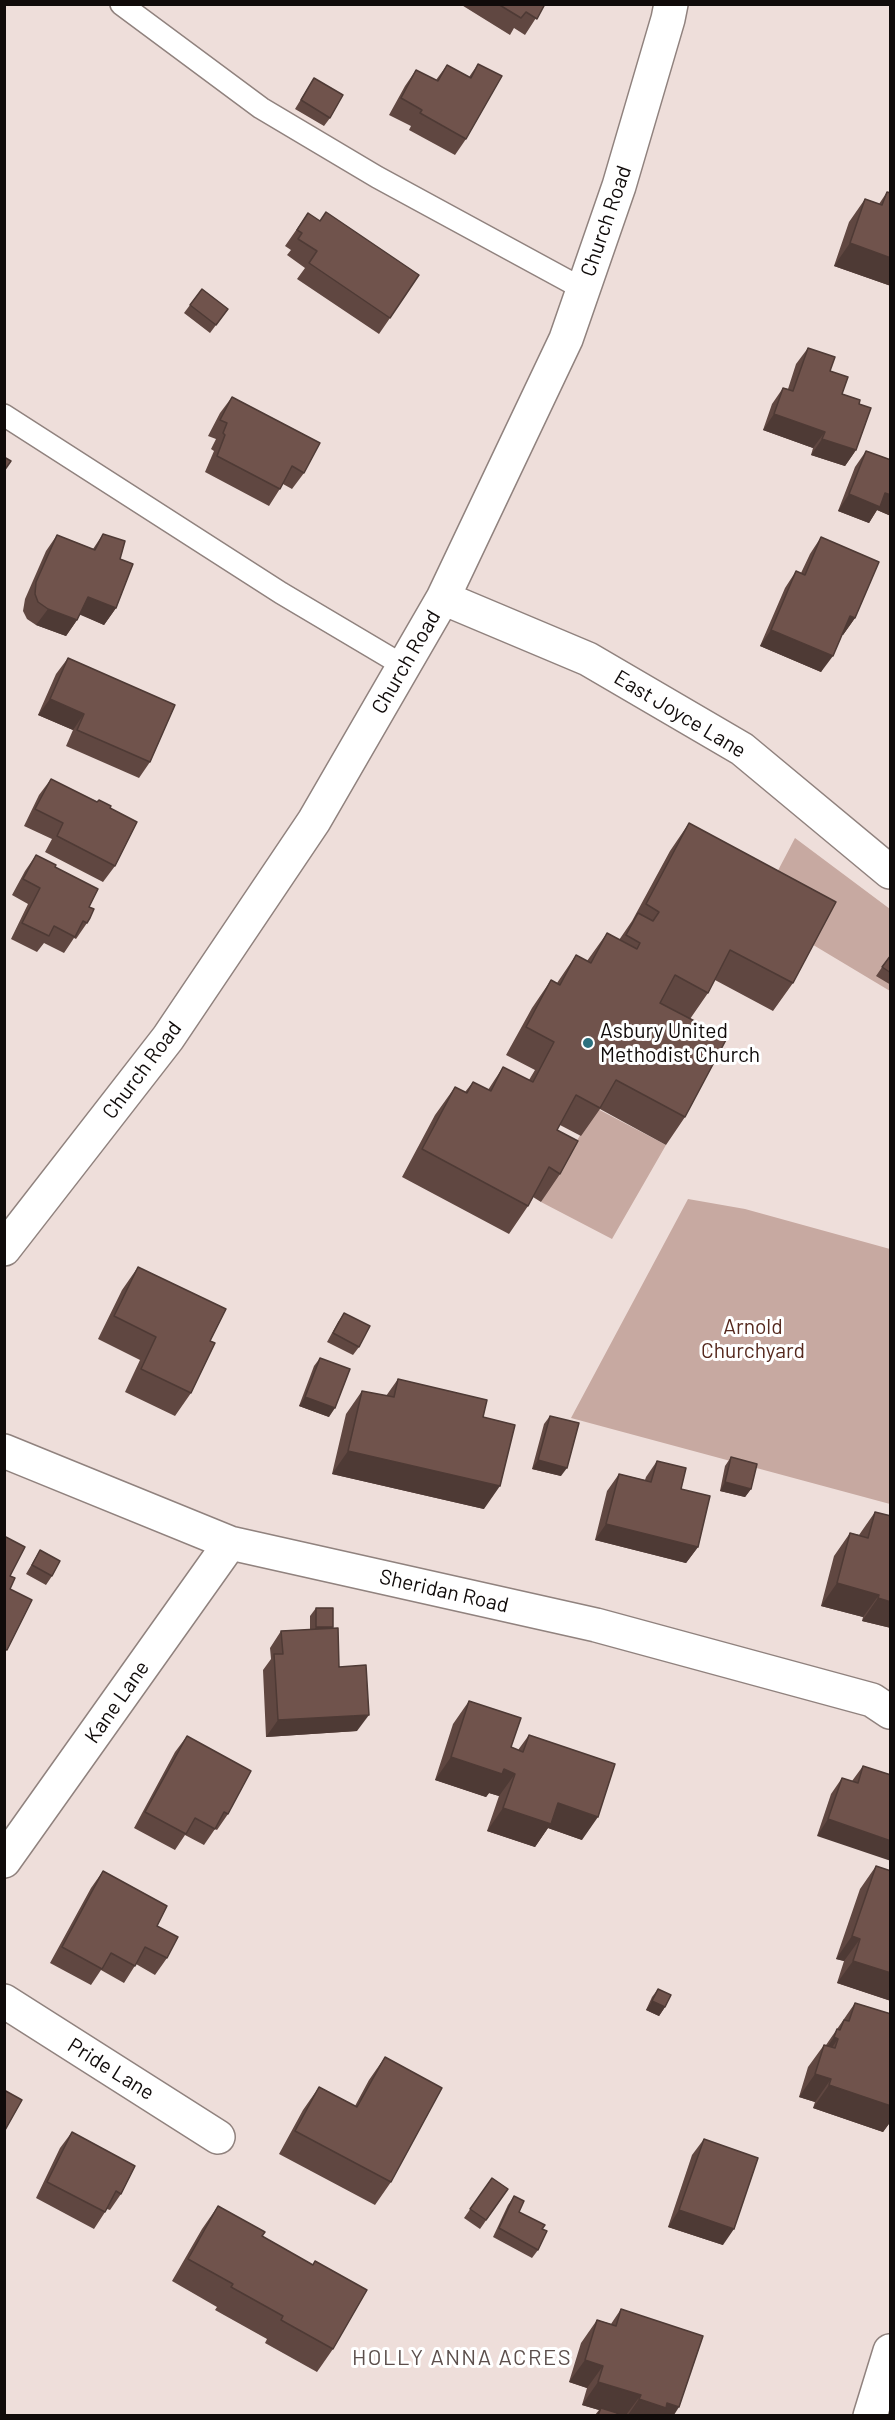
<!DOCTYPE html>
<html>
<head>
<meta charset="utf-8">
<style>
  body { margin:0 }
  #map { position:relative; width:895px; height:2420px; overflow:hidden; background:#eededa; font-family:Barlow,sans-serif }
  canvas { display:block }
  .frame { position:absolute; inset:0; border:6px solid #100b0a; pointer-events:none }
</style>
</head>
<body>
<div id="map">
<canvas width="895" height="2420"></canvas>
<div class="frame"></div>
</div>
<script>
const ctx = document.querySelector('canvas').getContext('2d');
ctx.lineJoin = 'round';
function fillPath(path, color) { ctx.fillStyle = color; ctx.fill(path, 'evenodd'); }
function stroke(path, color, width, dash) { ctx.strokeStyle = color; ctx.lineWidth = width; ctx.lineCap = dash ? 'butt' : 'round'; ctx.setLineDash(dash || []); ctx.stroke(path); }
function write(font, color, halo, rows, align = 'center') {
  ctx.font = font + ' Barlow,sans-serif'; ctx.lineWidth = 6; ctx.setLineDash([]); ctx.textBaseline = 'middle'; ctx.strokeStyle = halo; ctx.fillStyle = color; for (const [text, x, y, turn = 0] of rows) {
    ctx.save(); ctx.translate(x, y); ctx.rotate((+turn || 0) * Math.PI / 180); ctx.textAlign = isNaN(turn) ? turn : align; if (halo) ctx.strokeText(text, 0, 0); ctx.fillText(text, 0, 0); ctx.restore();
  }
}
const green = new Path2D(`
  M795,838l95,71v82l-80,-48 -48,-42z
  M596,1108l70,37 -54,94 -71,-37z
  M688,1199l57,10 145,40v255l-319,-86z`);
const service = new Path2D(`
  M121,4l140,104 116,69 206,112
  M4,415l277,178 123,73`);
const minor = new Path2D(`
  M443,598l145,61 154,90 148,123
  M4,1249l164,-211 146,-217 129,-223 123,-259 53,-153 49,-167 3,-15
  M4,1451l226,92 366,82 276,75 18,12
  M4,1861l226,-318
  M4,2001l214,136
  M870,2416l20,-65`);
const wall = new Path2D(`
  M460,4h85l-20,31 -11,-7 -4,7z
  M478,64l-12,75 -11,16 -46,-25 2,-4 -22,-11 16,-29 11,-16 20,10 11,-15 22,12z
  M314,78l16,40 -6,8 -29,-17z
  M887,192l4,1v93l-57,-20 15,-44 16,-23 14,5z
  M308,213l82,105 -11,16 -82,-55 8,-11 -18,-13 4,-5 -6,-4z
  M202,289l26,20 -18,24 -26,-20z
  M808,348l22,23 12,23 17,10 -3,46 -11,16 -34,-11 2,-7 -50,-18 9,-26 11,-16 5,1 8,-25z
  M232,397l72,76 -12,16 -9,-5 -14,22 -64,-34 9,-21 -3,-2 5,-10 -8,-3 12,-23z
  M866,451l25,9v56l-14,-6 -8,13 -31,-12 17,-44z
  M103,534l17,25 -4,49 -12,17 -24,-11 -3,6 -11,16 -30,-11 -9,-6 -4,-8 2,-12 21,-48 11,-16 36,14z
  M821,537l34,81 -12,17 -1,-1 -21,38 -61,-26 25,-58 11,-17 5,2 9,-19z
  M68,658l82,104 -11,16 -73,-32 7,-16 -35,-15 18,-41z
  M51,779l59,29 5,58 -12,16 -58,-30 7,-13 -28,-13 15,-31z
  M689,823l104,160 -20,28 -58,-31 -7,13 -18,26 -5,98 -19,28 -66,-36 -19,27 -21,-11 -3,5 3,44 -19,28 -8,-5 -5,9 -19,28 -107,-57 33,-62 20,-28 10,5 8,-10 15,8 15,-23 26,13 6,-10 -29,-15 26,-47 19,-28 6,3 19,-28 11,6 20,-28 12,7 13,-19 38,-70z
  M36,855l19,12 34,40 -2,16 -11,16 -2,-1 -10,15 -20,-10 -7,9 -26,-13 17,-35 -16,-9 13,-24z
  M891,954v31l-15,-9z
  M138,1267l53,126 -16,23 -50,-24 15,-32 -42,-21 24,-49z
  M344,1313l15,34 -6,8 -26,-13 11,-20z
  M320,1358l9,59 -30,-11 15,-40z
  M398,1379l85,38 1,92 -152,-35 14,-60 16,-23 24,5z
  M550,1416l11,60 -29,-7 12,-45z
  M731,1457l20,32 -6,8 -25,-6 5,-25z
  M657,1461l24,28 17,58 -12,16 -91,-23 12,-49 12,-17 26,6 1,-3z
  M875,1512l16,116 -29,-7 1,-4 -42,-11 13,-50 16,-23 9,2z
  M40,1550l12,26 -6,9 -20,-11z
  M316,1608l16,21 7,38 18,64 -91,6 -3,-67 8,-11 -1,-11 11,-17 29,-1v-14z
  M469,1701l42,46 7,3 11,-15 53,105 -34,-12 -13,19 -48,-16 12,-35 -10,-3 -3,4 -51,-17 18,-56z
  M187,1736l41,78 -11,16 -2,-1 -11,16 -19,-10 -10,15 -41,-22 41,-76z
  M863,1766l28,9 -74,61 14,-42 11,-16 10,3z
  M876,1866l15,135 -54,-18 7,-22 -8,-2 24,-70z
  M103,1871l54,55 10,32 -12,17 -19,-11 -12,19 -23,-13 -10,15 -41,-22 41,-75z
  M658,1989l7,18 -6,9 -13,-6 6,-13z
  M855,2003l36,11v107l-8,11 -70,-24 2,-6 -16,-5 9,-30 16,-22h2z
  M385,2057l6,125 -16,23 -96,-51 24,-44 16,-23 36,19 14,-26z
  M72,2132l49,62 -11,16 -3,-1 -13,20 -58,-31 24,-50z
  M704,2139l19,106 -55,-18 24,-72z
  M492,2178l16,11 -28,40 -16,-11z
  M514,2196l5,16 23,17 -4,21 -6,8 -39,-21 15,-32z
  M218,2206l44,30 50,29 3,-4 18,88 -16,23 -52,-29 2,-4 -52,-29 2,-3 -45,-26 30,-52z
  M621,2309l53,106h-79l4,-5 -17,-5 5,-17 -18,-6 12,-39 16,-23 14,4z`);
const shadedWall = new Path2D(`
  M850,243l41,15v28l-57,-20z
  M774,414l51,18 -12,16 -50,-18z
  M822,439l34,11 -11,16 -34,-11z
  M885,493l6,2v21l-14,-6 -8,13 -31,-12 11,-17z
  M88,597l28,11 -12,17 -28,-12z
  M48,609l29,11 -11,16 -30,-11z
  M850,616l5,2 -12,17 -5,-2z
  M771,630l62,26 -12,16 -61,-26z
  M50,699l34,15 -11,16 -35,-15z
  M305,1397l30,11 -6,9 -30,-11z
  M348,1451l152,35 -16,23 -152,-35z
  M538,1460l29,8 -6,8 -29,-7z
  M725,1482l26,7 -6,8 -25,-6z
  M606,1524l92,23 -12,16 -91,-23z
  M837,1583l42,12 -16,22 -42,-11z
  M878,1598l13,4v26l-29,-7z
  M316,1627h17l-6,8 -17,1z
  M369,1715l-12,16 -91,6 12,-17z
  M451,1757l53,12 11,5 -16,22 -10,-3 -3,4 -51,-17z
  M558,1803l40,14 -16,23 -34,-12 -13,19 -48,-16 16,-23z
  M828,1819l63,22v20l-74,-25z
  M852,1936l8,3 -16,22 -8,-2z
  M853,1961l38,12v28l-54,-18z
  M652,2001l13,6 -6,9 -13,-6z
  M834,2037l4,2 -16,23 -2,-5z
  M815,2074l16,5 -16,23 -16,-5z
  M829,2085l62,21v15l-8,11 -70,-24z
  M679,2210l55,19 -11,16 -55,-18z
  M585,2360l18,6 -16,22 -18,-6z
  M598,2382l43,13 -15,20h-8l-18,-5 1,-2 -2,2 -17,-5z
  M639,2399l28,4 12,4 -5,8h-46z`);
const building = new Path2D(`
  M498,4h47l-8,15 -11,-7 -5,6z
  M478,64l24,12 -36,63 -46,-26 2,-3 -21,-12 15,-28 22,11 9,-16 24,13z
  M314,78l29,17 -13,23 -29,-18z
  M887,192l4,1v65l-41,-15 15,-44 17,6z
  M326,212l93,63 -29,43 -81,-55 8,-12 -19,-12 4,-6 -5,-3 11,-17 12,8z
  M202,289l26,20 -12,16 -26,-20z
  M808,348l27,9 -5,14 18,6 -6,17 18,6 -1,4 12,4 -15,42 -34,-11 3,-7 -51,-18 9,-26 10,3z
  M232,397l88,46 -16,30 -12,-7 -12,23 -63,-33 8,-21 -2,-2 4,-10 -7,-3z
  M866,451l25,9v35l-6,-2 -5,14 -31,-13z
  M4,457l7,4 -7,10z
  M103,534l22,7 -5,18 13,5 -17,44 -28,-11 -11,23 -29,-11 -10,-7 -3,-8 1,-12 21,-47 38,15z
  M821,537l58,25 -24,56 -5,-2 -17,40 -62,-26 25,-59 9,4z
  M68,658l107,47 -25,57 -73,-32 7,-16 -34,-15z
  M51,779l46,23 2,-2 12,6 -1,2 27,14 -22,44 -58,-30 6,-13 -28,-14z
  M689,823l147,79 -43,81 -63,-33 -22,43 -33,-18 -15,28 67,35 -42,79 -69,-37 -16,28 -24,-13 -19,35 21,11 -18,33 -11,-7 -21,39 -106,-57 33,-62 12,6 6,-11 18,9 12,-24 30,15 21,-40 -28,-15 25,-47 9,5 16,-30 15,8 16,-30 30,16 3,-6 -14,-8 12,-22 15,8 6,-9 -13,-8z
  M36,855l20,10 -1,2 43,22 -9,18 5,2 -4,9 -3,5 -4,-2 -8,16 -21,-11 -5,10 -27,-13 18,-35 -17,-9z
  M891,955v18l-9,-6z
  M138,1267l88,42 -16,32 5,2 -24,50 -50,-24 15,-32 -42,-21z
  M344,1313l26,13 -11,21 -26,-14z
  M320,1358l30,11 -15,39 -30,-11z
  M398,1379l89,21 -4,17 32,8 -15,61 -152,-35 14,-60 32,6z
  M550,1416l29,7 -12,45 -29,-8z
  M731,1457l26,7 -6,25 -26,-7z
  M657,1461l29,7 -5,21 29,7 -12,51 -92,-23 13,-50 32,8z
  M875,1512l16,4v86l-13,-4 1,-3 -42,-12 13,-50 18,5z
  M4,1536l21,11 -15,29 5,2 -5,11 22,11 -25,50 -3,-1z
  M40,1550l20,11 -8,15 -20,-11z
  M316,1608h17v19h-17z
  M338,1628l1,39 27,-2 3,50 -91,5 -4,-66h9l-2,-23z
  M469,1701l52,17 -10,29 12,5 6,-17 86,29 -17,53 -40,-14 -7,21 -48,-16 12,-34 -11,-5 -2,5 -51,-17z
  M187,1736l64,35 -23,43 -4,-2 -9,17 -20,-11 -9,16 -41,-22z
  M863,1766l28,9v66l-63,-22 14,-41 16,5z
  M876,1866l15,5v102l-38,-12 7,-22 -8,-3z
  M103,1871l64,35 -10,20 21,11 -11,21 -22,-11 -10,19 -24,-13 -9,16 -40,-22z
  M658,1989l13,6 -6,12 -13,-6z
  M855,2003l36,11v92l-62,-21 2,-6 -16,-5 9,-29 11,3 3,-9 -4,-2 3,-8 3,1 4,-10 5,1z
  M385,2057l57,31 -51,94 -96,-51 24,-44 38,20z
  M4,2090l18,10 -18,32z
  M72,2132l63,34 -14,28 -5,-3 -11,21 -58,-30z
  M704,2139l54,19 -24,71 -55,-19z
  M492,2178l16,11 -22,31 -16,-11z
  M514,2196l10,5 -5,11 26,13 -3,4 5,2 -9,19 -39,-22z
  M218,2206l47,26 -3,4 51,29 2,-4 52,29 -34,59 -52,-29 2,-4 -52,-29 2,-3 -45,-25z
  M621,2309l82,27 -24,71 -12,-4 -1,5 -27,-9 2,-4 -43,-13 5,-16 -18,-6 12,-40 19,6z
  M601,2408l16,5v2h-19z`);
const markers = [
  [588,1043,6,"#2b717f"]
];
const streetNames = [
  ["Church Road",606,221,-71],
  ["Church Road",406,662,-60],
  ["East Joyce Lane",680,714,31],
  ["Church Road",142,1070,-53],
  ["Sheridan Road",444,1591,13],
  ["Kane Lane",117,1702,-55],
  ["Pride Lane",111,2069,32]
];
const poiNames = [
  ["Asbury United",600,1031],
  ["Methodist Church",600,1055]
];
const parkNames = [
  ["Arnold",753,1327],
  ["Churchyard",753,1351]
];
const neighbourhoodNames = [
  ["HOLLY ANNA ACRES",462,2358]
];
fillPath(green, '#c7a9a1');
stroke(service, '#90827e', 24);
stroke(minor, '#90827e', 36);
stroke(service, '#fff', 21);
stroke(minor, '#fff', 33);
fillPath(wall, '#604741');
fillPath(shadedWall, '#4e3a35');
fillPath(building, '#70534c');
stroke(building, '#4e3a35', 1.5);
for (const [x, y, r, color] of markers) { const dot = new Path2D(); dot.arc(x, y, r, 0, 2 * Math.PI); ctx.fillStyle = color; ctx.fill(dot); stroke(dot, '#fff', 2); }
write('21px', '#100b0a', '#fff', streetNames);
write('21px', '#100b0a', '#fff', poiNames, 'left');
write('21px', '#56291e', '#fff', parkNames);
ctx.letterSpacing = '1.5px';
write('22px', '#5c4f4c', '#fff', neighbourhoodNames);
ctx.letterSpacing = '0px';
</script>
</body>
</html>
